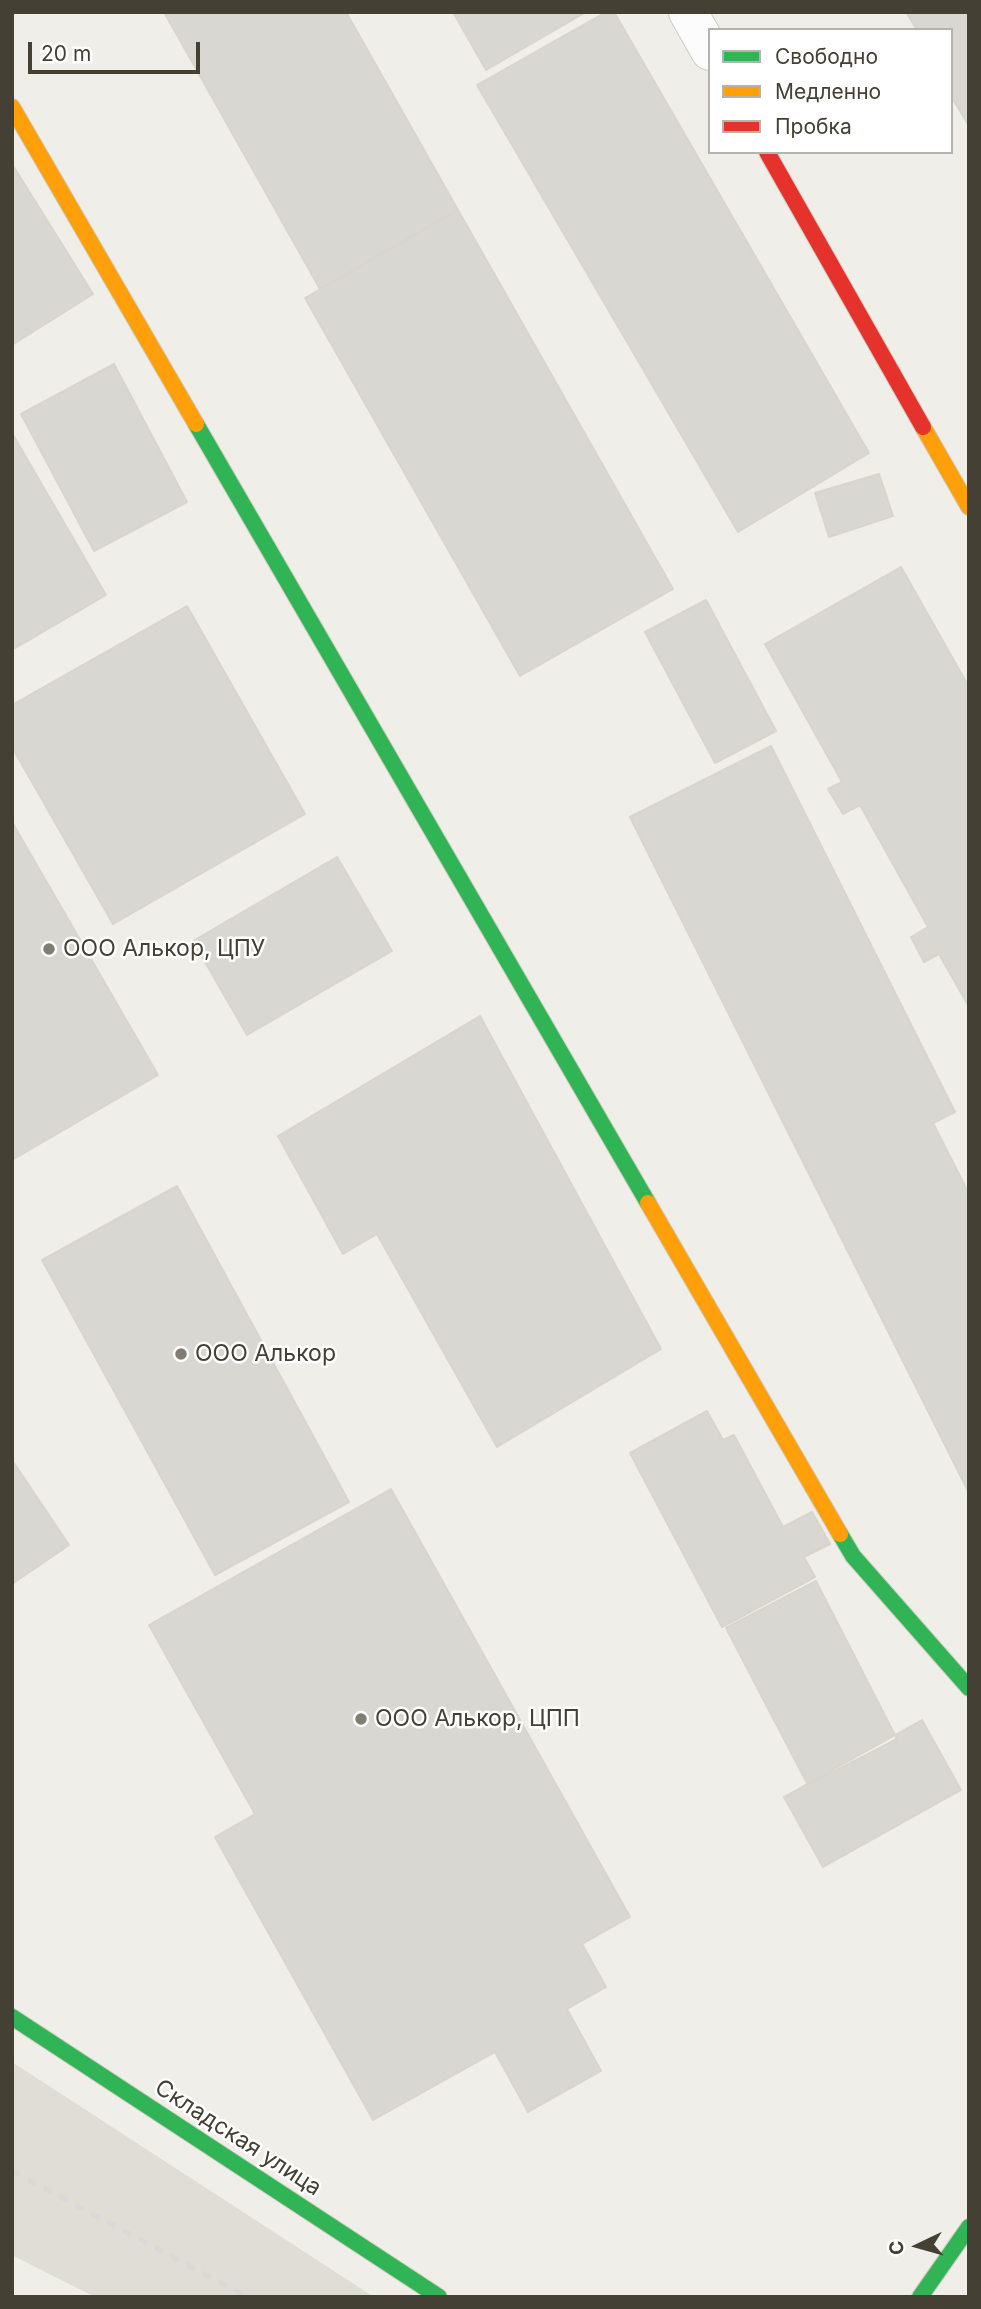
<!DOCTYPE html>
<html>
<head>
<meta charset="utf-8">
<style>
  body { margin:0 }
  #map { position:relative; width:981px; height:2309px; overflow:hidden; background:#f0eee8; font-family:Inter,sans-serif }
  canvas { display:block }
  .frame { position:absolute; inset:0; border:14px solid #454034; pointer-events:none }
  .legend { position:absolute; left:708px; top:28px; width:245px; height:126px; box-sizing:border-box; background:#fff; border:2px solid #b5b3ae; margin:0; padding:9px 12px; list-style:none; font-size:21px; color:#454034 }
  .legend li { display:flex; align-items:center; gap:14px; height:35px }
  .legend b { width:35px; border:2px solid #b5b3ae }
  .north { position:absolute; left:883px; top:2211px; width:70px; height:70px; -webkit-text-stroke:5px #fff; paint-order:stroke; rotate:265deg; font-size:19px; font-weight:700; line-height:28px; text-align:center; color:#454034 }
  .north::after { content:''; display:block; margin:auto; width:24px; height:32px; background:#454034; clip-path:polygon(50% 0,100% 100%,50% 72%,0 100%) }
  .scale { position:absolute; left:28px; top:42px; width:172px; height:32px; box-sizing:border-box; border:4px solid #454034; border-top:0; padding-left:9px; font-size:21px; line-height:24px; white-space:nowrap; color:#454034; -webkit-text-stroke:5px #fff; paint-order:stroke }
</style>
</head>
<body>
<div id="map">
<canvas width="981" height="2309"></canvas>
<div class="frame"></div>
<ul class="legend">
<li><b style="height:9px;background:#30b455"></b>Свободно</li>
<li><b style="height:9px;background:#ff9f0a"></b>Медленно</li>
<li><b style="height:9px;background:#e5322d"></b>Пробка</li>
</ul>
<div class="north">С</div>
<div class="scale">20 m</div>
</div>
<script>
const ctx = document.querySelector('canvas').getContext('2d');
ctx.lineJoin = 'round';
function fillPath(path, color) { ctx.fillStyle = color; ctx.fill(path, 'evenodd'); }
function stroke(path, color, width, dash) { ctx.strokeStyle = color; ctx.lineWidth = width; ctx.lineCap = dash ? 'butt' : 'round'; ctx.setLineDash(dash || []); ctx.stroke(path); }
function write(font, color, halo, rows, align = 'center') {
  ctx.font = font + ' Inter,sans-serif'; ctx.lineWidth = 5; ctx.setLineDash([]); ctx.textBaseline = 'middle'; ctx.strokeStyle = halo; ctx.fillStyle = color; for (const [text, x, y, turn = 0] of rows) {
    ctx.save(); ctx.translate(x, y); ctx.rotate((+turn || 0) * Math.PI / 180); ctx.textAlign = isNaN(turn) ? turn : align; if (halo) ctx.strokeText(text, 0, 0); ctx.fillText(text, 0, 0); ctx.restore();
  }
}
const industrial = new Path2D(`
  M12,2062l362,235h-279l-83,-42z`);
const building = new Path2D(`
  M164,12h182l112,198 -138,79z
  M453,12h133l-100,58z
  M606,12h8l255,441 -131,79 -261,-447z
  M906,12h63v114l-18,-30v-66h-34z
  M12,164l81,130 -81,51z
  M458,210l215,379 -153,87 -215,-378z
  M114,364l73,138 -93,49 -73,-137z
  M12,433l94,162 -94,55z
  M879,474l14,42 -64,21 -14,-44z
  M901,567l68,120v320l-30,-53 -15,8 -13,-25 17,-10 -68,-122 -17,9 -15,-25 14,-7 -77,-138z
  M706,600l70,131 -61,32 -70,-131z
  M187,606l118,208 -192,110 -101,-177v-42z
  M771,746l184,366 -22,11 36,71v299l-339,-676z
  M12,822l146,253 -146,85z
  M337,857l55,94 -145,84 -54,-94z
  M480,1016l181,333 -164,98 -120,-213 -34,20 -65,-118z
  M177,1186l172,316 -134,73 -173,-315z
  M707,1411l16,29 11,-5 49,92 29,-15 18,32 -26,13 11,20 -93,50 -92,-174z
  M12,1460l57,85 -57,39z
  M391,1489l239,428 -48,27 24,43 -39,22 34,62 -73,41 -33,-60 -122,68 -158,-283 40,-23 -106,-189z
  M816,1581l81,158 -89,46 -82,-157z
  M922,1720l39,70 -138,77 -39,-70z`);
const street = new Path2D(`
  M688,12l22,39`);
const fast = new Path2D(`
  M196,424l452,779
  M840,1534l13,22 116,132
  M12,2017l427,280
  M920,2297l49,-70`);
const slow = new Path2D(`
  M12,107l184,317
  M923,427l46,80
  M648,1203l192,331`);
const jam = new Path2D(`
  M767,152l156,275`);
const rail = new Path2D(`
  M12,2171l235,126`);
const markers = [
  [49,949,7,"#817d73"],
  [181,1354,7,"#817d73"],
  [361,1719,7,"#817d73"]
];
const poiNames = [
  ["ООО Алькор, ЦПУ",63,949],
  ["ООО Алькор",195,1354],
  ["ООО Алькор, ЦПП",375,1719]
];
const streetNames = [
  ["Складская улица",238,2138,33]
];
fillPath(industrial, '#e0ddd6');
fillPath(building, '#d9d7d1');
stroke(building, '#d8d5ce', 2);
stroke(street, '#ceccc5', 40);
stroke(fast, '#cfccbf', 18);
stroke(slow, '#cfccbf', 18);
stroke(jam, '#cfccbf', 18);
stroke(street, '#fdfcfc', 38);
stroke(fast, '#30b455', 16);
stroke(slow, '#ff9f0a', 16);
stroke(jam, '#e5322d', 16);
stroke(rail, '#d9d9d8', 5, [9, 9]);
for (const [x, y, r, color] of markers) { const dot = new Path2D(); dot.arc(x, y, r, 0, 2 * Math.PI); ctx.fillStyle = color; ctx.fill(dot); stroke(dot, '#fff', 2.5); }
write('23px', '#454034', '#fff', poiNames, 'left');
write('23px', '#454034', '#fff', streetNames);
</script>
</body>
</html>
